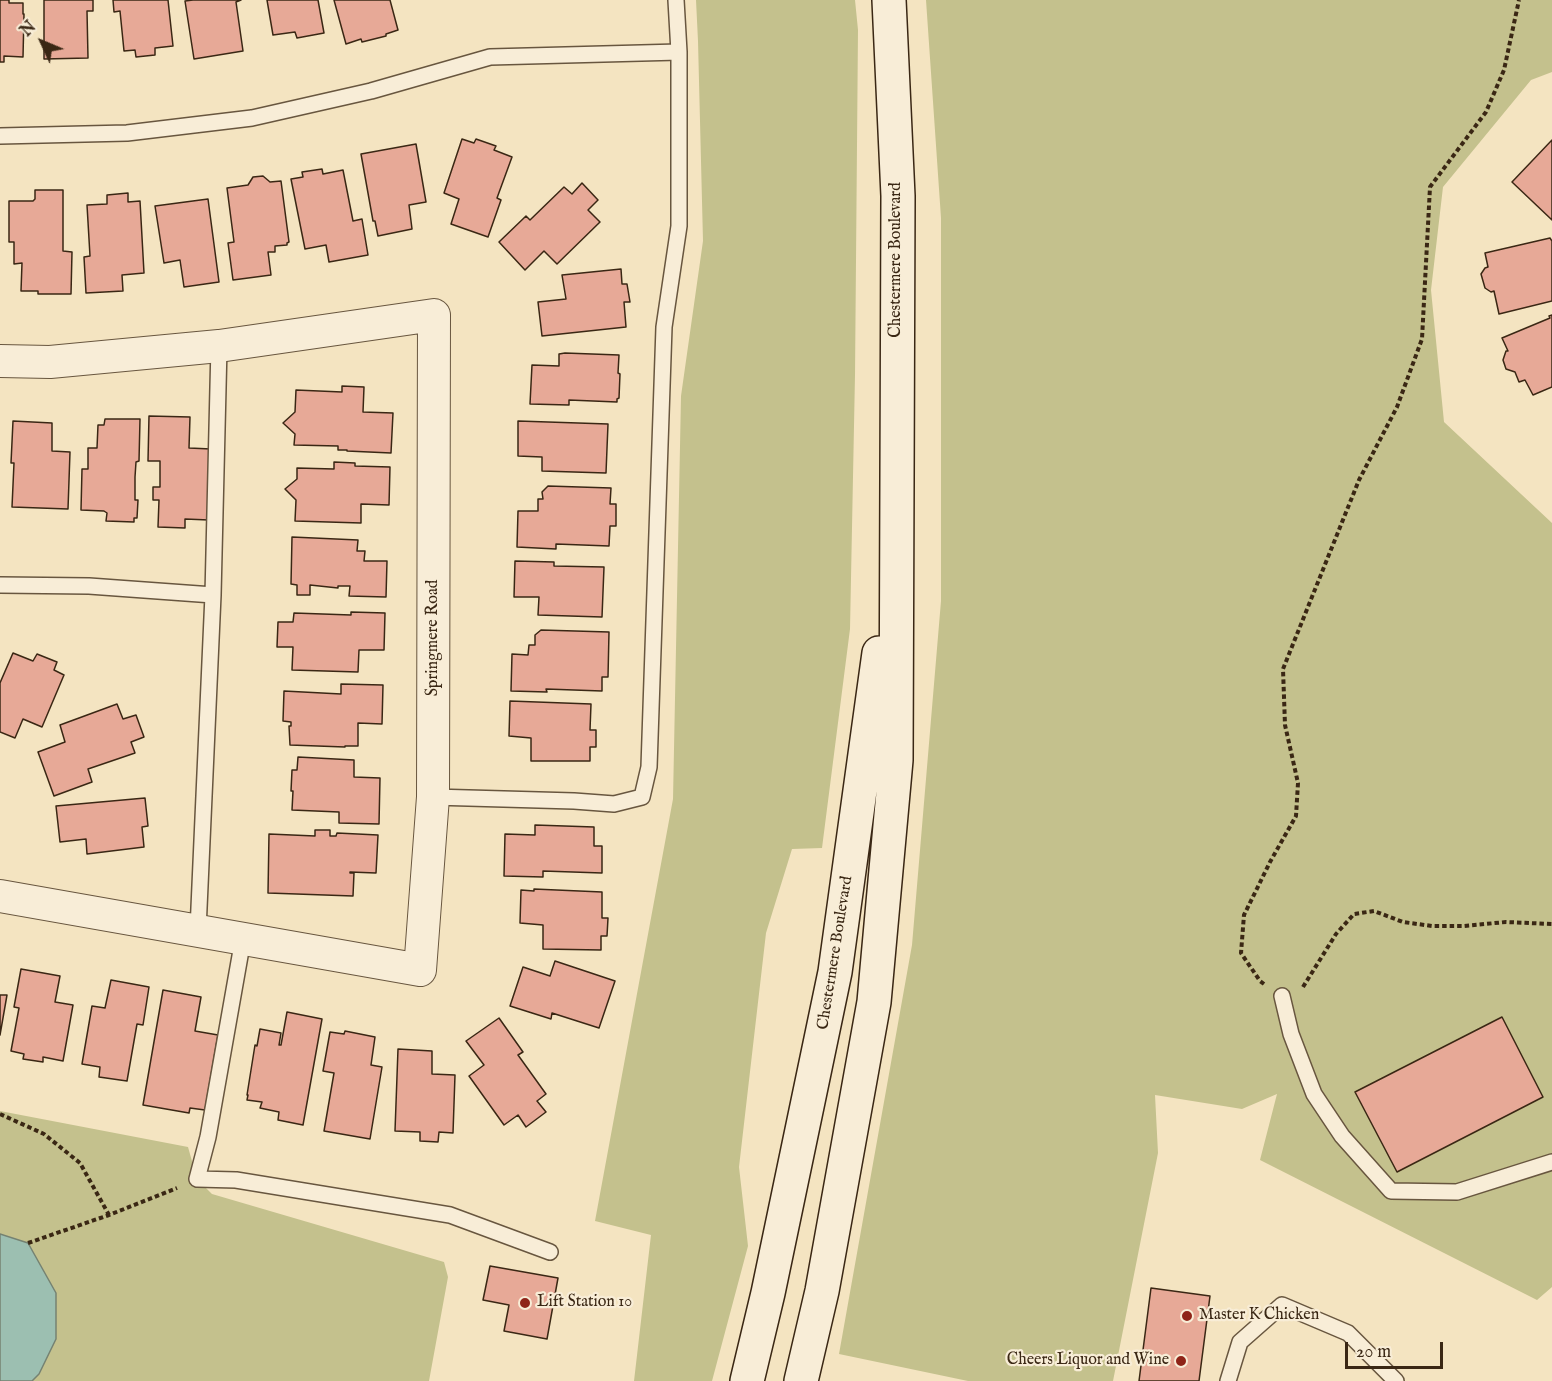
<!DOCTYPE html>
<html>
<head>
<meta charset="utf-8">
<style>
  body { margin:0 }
  #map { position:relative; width:1552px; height:1381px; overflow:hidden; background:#f4e4c1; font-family:"IM FELL English",serif }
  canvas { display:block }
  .north { position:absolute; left:12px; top:12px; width:60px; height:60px; -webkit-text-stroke:4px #f8edd7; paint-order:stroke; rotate:314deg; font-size:16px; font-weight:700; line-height:24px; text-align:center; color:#3a2714 }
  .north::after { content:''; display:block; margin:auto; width:21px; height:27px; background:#3a2714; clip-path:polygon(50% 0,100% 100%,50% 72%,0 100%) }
  .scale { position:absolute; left:1345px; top:1342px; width:98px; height:27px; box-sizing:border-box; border:3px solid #3a2714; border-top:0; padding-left:8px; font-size:18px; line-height:21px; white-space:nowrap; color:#3a2714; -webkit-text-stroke:4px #f8edd7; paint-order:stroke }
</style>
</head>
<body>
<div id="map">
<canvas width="1552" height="1381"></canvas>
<div class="north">N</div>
<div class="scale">20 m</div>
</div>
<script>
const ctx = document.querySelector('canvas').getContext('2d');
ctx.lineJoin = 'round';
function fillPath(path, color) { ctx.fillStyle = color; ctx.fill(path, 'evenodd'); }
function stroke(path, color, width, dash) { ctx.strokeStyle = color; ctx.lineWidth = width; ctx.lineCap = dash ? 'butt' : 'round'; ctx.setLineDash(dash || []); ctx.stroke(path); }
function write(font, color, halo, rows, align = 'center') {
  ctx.font = font + ' "IM FELL English",serif'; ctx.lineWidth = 4.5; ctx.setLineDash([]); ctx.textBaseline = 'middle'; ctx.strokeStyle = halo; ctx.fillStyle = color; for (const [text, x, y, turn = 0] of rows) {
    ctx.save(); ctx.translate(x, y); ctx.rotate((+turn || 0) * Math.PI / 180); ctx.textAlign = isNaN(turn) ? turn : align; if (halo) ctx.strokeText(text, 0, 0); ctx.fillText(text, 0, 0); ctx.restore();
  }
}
const green = new Path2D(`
  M696,0h159l3,30 -3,345 -5,254 -28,219 -30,1 -26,84 -27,234 9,79 -36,135h-78l17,-146 -56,-14 78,-422 8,-403 22,-155 -5,-200z
  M926,0h626v72l-21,8 -88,107 -12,103 13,132 108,101v764l-15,13 -277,-140 17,-66 -35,15 -87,-14 3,58 -45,228h-145l-129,-27 73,-409 29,-344v-383z
  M0,1111l188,36 9,32 15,15 232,68 4,15 -19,104h-429z`);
const water = new Path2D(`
  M0,1234l28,9 28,50v46l-17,35 -7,7h-32z`);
const building = new Path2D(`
  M0,0h9v3h14v11h1l-1,43 -19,-1v6h-4z
  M44,0h49v11h-6l1,47 -44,1z
  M113,0h55l5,46 -18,2v7l-19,2 -1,-7 -11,1 -4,-40 -6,1z
  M193,0h48l-5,2 7,49 -49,8 -9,-58z
  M267,0h51l6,33 -27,5 -2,-6 -22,3z
  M334,0h56l8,30 -12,4v2l-24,6 -1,-3 -15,5z
  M462,139l12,4 2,-4 20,7 -2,4 18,7 -15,41 4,2 -13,37 -37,-13 8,-25 -15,-6z
  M1552,140v80l-40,-38z
  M416,144l10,58 -17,3 3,24 -34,7 -3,-15h-2l-12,-67z
  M322,169l1,5 20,-4 10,51 9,-2 6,36 -39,7 -3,-17 -21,4 -14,-70 12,-2 -1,-5z
  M263,176l7,6 11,-1 8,61 -2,1v2l-12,1v6h-7l3,23 -38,5 -5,-37 6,-1 -7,-54 21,-3 5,-8z
  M582,183l16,17 -10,10 12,12 -43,42 -13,-13 -19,19 -26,-28 27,-26 4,4 34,-33 8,7z
  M35,190h28v61l9,1 -1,42h-33v-3h-17l1,-28 -8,1v-22h-5v-41h24l2,-2z
  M128,193v9l12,-1 4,72 -22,2 1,16 -37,2 -2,-36 6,-1 -3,-51 20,-1v-9z
  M208,199l11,83 -35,5 -4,-27 -16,3 -9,-57z
  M1550,238l2,3v60l-53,13 -5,-23 -3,1 -6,-4 -4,-14 4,-6 3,-1 -3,-14z
  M621,269l1,15h5l3,18h-6l2,25 -84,9 -4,-34 28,-3 -4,-24z
  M1552,315v72l-19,8 -8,-15 -6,2 -4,-10 -9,-3 -3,-9 3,-9h2l-6,-13 48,-20 -1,-2z
  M565,353l54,2 -1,18 2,1 -1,24 -2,1v3l-48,-2v5l-39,-1 2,-39 27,1v-12z
  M342,386l22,1 -1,25 30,1 -2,40 -44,-2v-1h-9v-4l-44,-1 1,-11 -12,-11 12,-11 1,-22 46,2z
  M149,416l41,1 -1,31 22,1 -2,71 -24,-1v9l-27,-1 1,-27h-6v-13h7v-26h-12z
  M105,419h35l-1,42 -3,1 -1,15v23h3l-1,18h-3v4l-28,-1 1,-8 -3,-2 -23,-1 1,-41h6v-21h9l1,-23h6z
  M13,421l39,2v28l18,1 -2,57 -56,-2 2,-44h-3z
  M518,421l90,3 -2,49 -64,-2v-14l-24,-1z
  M334,462l21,1v3l35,1 -1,38 -28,-1v19l-66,-2 1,-21 -11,-11 12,-10v-11l37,1z
  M548,486l63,2 -1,16h6v22h-6l-1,20 -53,-2v5l-39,-2 1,-36h20v-12h5l-1,-7z
  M292,537l66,3 -1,11h8l-1,10h23l-1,36 -37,-1 1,-10h-12v2l-28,-3v10h-13v-10l-6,-1z
  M515,561l39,1v4l50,1 -2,50 -64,-2 1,-18h-25z
  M351,612l34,1 -1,37h-25l-1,22 -66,-2 1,-23h-16l1,-25h15l1,-9 57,2z
  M541,630l68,2 -1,45h-6v14l-56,-2 1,3 -36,-1 1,-37 16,1 1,-10h6v-10z
  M13,653l20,8 4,-7 20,8 -3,8 10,5 -22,52 -19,-8 -8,19 -15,-6v-49z
  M341,684l42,1 -1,39 -24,-1v23h-13v1l-55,-2 -1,-19h2v-4l-8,-1 1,-30 57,3z
  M510,701l81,3 -1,26h6v17h-6v14h-59v-23l-22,-2z
  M117,704l6,15 13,-4 8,22 -13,5 4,11 -47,16 4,13 -38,14 -16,-44 27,-10 -5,-17z
  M298,757l56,3v17l26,1 -1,46 -40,-1v-11l-47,-2 1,-19h-2l1,-21h5z
  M145,798l3,28 -6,1 2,20 -57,7 -1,-15 -26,3 -4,-36z
  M535,825l59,2v19h8v27l-59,-2v6l-39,-1 1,-42 30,1z
  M315,830h15v6h6l1,-3 41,2 -2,38 -26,-1v1h4l-1,23 -85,-3 1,-59 46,2z
  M534,889l68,3v26h6l-1,18h-6v14l-58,-1v-24l-23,-2 1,-33 13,1z
  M555,961l60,20 -16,47 -47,-15 -1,6 -41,-13 13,-39 27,9z
  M21,969l39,7 -5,26 18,3 -10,56 -20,-4v5l-20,-3 1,-5 -13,-3 8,-43 -5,-1z
  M111,980l38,7 -6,38 -6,-1 -10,57 -28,-4 1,-10 -18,-3 10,-58 13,2z
  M163,990l38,7 -6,34 23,4 -13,75 -15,-2 -1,5 -46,-8z
  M0,995h7l-7,40z
  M287,1012l35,7 -19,106 -25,-5 1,-8 -19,-4 2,-6 -15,-2 1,-5h-1l8,-50 2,1 3,-17 21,4 -2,12h2z
  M1502,1017l41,80 -146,75 -42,-80z
  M499,1018l24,34 -5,3 28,39 -9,7 9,11 -20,15 -8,-12 -14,10 -35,-49 15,-11 -18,-24z
  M345,1031l30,6 -4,28 11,2 -12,72 -46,-8 10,-58 -11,-2 7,-39 14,2z
  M398,1049l34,2v23l23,1 -2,58 -14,-1 -1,10 -18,-1v-9l-25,-1z
  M490,1266l68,12 -11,61 -43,-8 5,-26 -26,-5z
  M1151,1288l59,8 -11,85h-60z`);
const path = new Path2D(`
  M1264,984l-4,-3 -19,-28 3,-38 26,-53 26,-46 2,-33 -13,-58 -2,-56 76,-189 38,-73 25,-68 8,-152 56,-75 18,-42 15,-70
  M1303,987l33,-53 18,-20 20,-3 29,11 29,4h32l42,-4 46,2
  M0,1114l44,20 36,29 29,52
  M28,1243l81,-28 68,-27`);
const service = new Path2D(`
  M0,136l127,-3 125,-15 119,-27 119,-34 189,-5
  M0,585l89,1 124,9
  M433,797l141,4 40,3 28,-7 7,-30 15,-440 15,-101v-174l-3,-52
  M198,930l15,-335 6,-249
  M243,939l-35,198 -11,42 39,1 214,35 100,37
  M1282,996l9,38 23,60 28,42 49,55 66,1 95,-30
  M1228,1381l12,-39 42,-37 66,28 48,48`);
const minor = new Path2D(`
  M0,361l50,1 169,-16 215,-31 -1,482 -13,173 -420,-74`);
const secondary = new Path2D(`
  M747,1381l21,-88 67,-321 44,-319
  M801,1381l21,-90 52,-289 22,-242 2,-564 -9,-196`);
const markers = [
  [525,1303,6,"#8f2418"],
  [1187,1316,6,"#8f2418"],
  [1181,1361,6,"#8f2418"]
];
const streetNames = [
  ["Chestermere Boulevard",897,260,-90],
  ["Springmere Road",434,638,-90],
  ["Chestermere Boulevard",836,953,-81]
];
const poiNames = [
  ["Lift Station 10",537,1303],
  ["Master K Chicken",1199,1316],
  ["Cheers Liquor and Wine",1169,1361,"right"]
];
fillPath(green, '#c4c18d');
fillPath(water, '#9cbfb1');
stroke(water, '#758272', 1.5);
fillPath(building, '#e7a997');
stroke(building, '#3a2714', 1.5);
stroke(service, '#68563f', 18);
stroke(minor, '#68563f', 34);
stroke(secondary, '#3a2714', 36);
stroke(path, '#3a2714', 4, [4.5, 3]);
stroke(service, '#f8edd7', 15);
stroke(minor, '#f8edd7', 32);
stroke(secondary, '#f8edd7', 33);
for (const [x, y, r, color] of markers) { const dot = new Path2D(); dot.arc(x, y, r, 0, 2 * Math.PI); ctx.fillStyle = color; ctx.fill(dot); stroke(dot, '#f8edd7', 2); }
write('16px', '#3a2714', '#f8edd7', streetNames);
write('16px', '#3a2714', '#f8edd7', poiNames, 'left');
</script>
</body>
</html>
